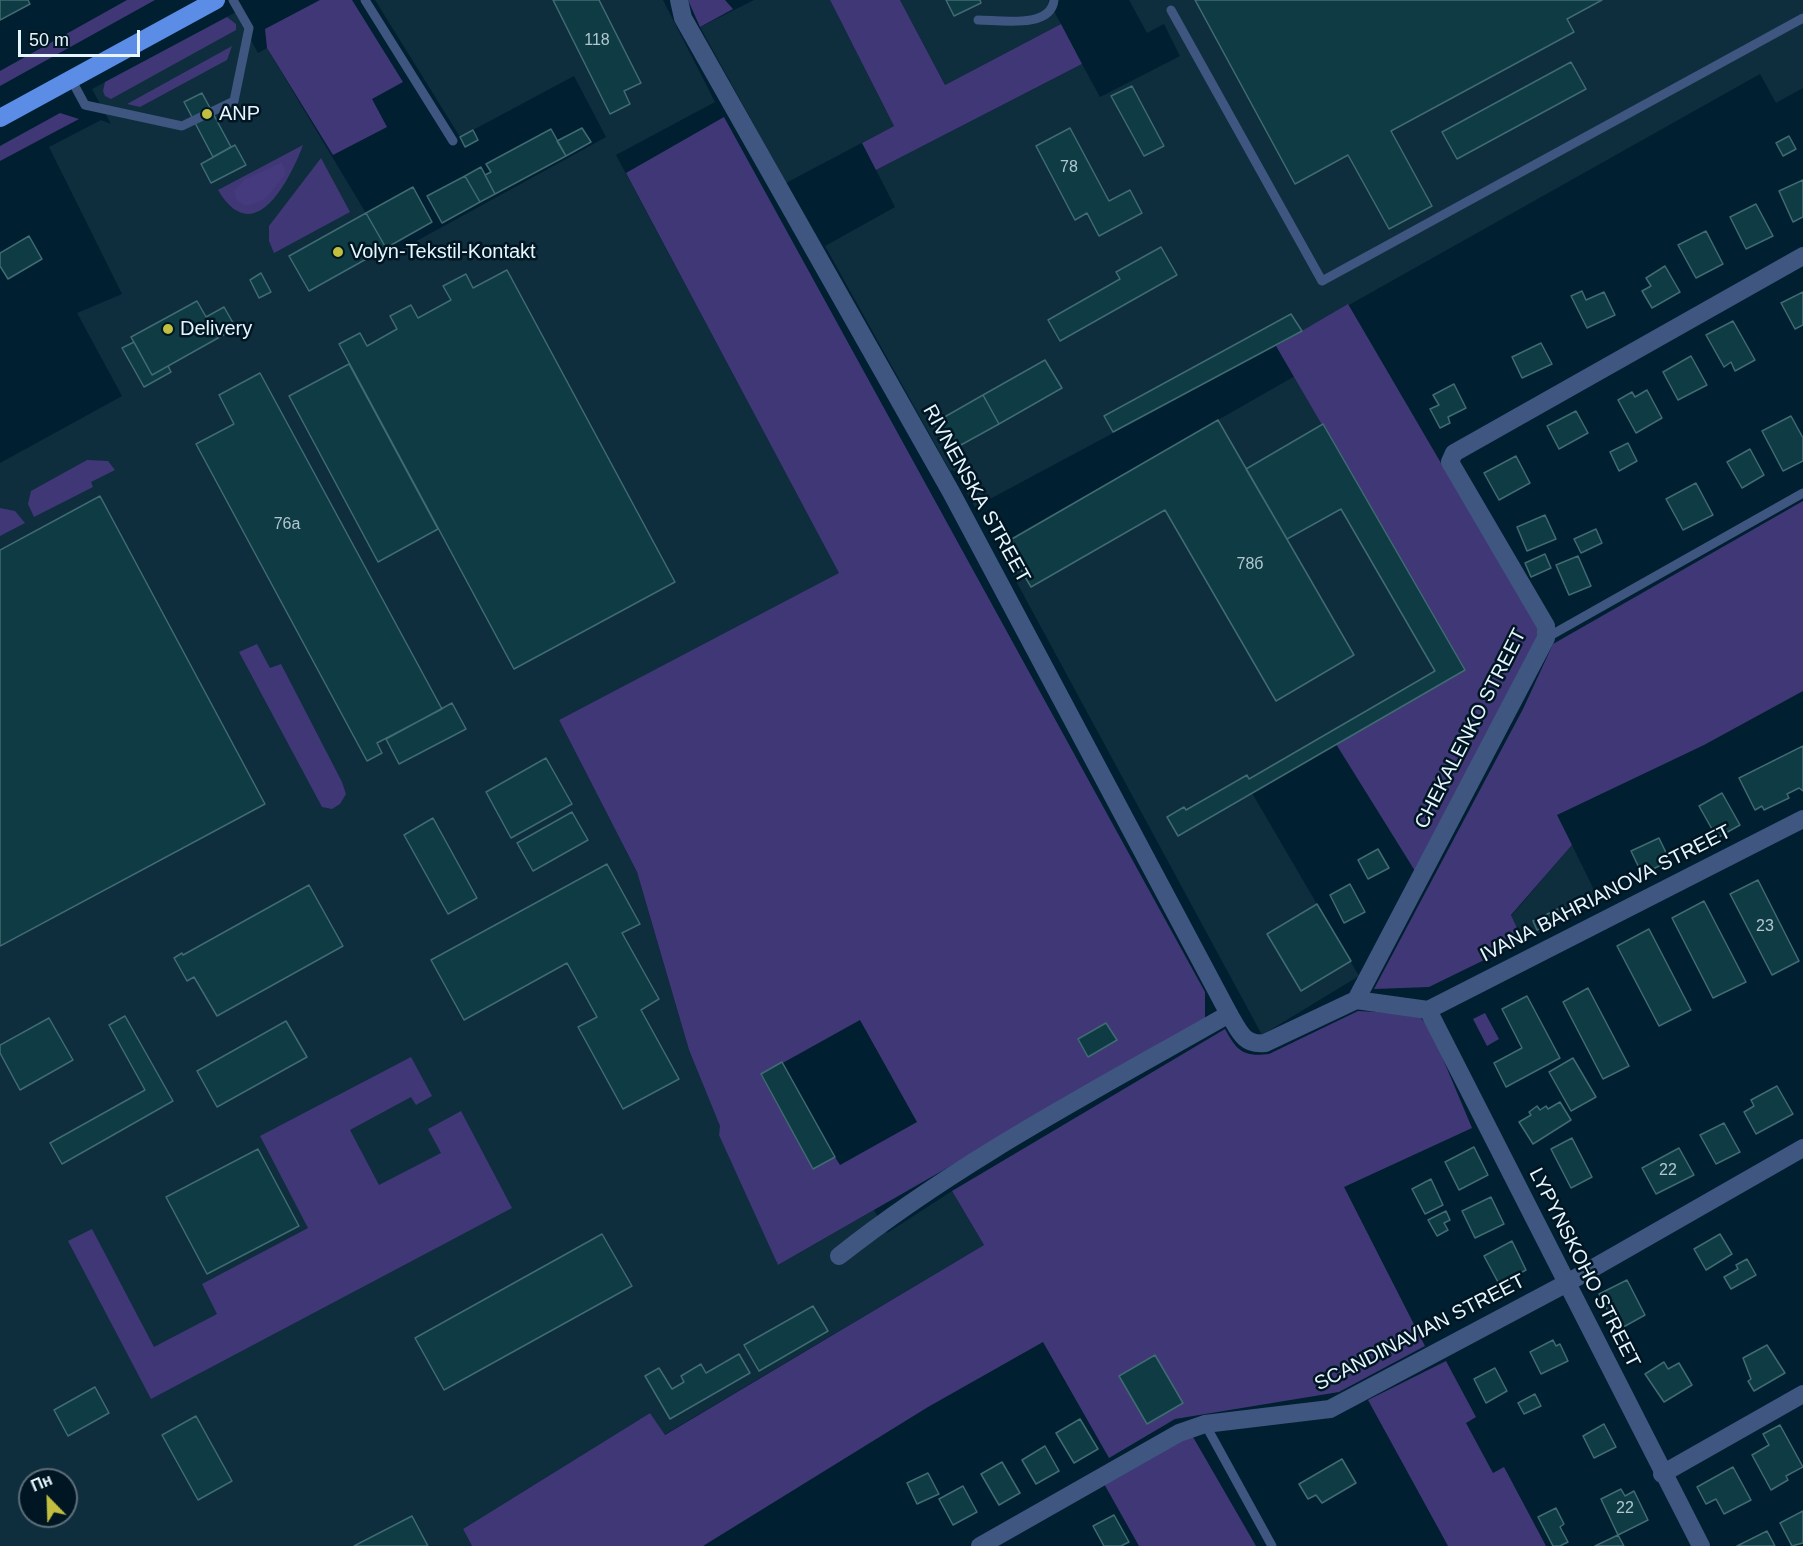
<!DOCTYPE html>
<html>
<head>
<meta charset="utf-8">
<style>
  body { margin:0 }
  #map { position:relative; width:1803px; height:1546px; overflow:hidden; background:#001f30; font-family:Helvetica,sans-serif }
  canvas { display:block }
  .north { position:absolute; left:18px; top:1468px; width:60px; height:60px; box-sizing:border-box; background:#001622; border:2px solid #5c6f7a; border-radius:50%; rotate:337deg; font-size:16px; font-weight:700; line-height:24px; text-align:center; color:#e6f5fe }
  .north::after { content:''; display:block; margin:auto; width:21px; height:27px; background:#c1be40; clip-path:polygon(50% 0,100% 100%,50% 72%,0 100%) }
  .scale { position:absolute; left:18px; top:30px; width:122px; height:27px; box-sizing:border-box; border:3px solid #e6f5fe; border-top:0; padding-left:8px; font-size:18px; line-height:21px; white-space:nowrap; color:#e6f5fe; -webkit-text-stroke:4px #001622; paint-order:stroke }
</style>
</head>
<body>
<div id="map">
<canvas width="1803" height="1546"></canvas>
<div class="north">Пн</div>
<div class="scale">50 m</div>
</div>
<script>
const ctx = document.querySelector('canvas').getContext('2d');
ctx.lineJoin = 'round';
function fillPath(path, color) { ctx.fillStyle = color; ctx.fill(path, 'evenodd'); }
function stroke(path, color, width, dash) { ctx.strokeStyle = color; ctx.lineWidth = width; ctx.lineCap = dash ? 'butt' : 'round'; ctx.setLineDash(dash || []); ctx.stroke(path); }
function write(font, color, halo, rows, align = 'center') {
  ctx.font = font + ' Helvetica,sans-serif'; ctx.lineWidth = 5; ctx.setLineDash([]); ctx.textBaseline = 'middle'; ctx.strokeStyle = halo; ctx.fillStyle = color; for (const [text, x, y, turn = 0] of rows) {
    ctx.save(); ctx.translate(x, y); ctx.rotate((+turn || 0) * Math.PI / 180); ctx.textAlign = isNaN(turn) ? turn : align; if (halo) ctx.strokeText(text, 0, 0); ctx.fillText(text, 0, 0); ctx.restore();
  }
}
const built = new Path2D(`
  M375,0h288l52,102 -99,53 224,419 -281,146 78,152 52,178 89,215 96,-55 13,23 65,-42 32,54 -320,190 -14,-22 -187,116 9,17h-472v-1083l122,-67 -45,-83 45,-19 -73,-147 52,-27 10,4 -19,-35 144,-77 22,41 9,-5 124,207 215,-118 -32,-61 -114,61zM30,1480h36v36h-36z
  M754,0h76l64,126 -108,57 -86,-156z
  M900,0h148l13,24 -116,61z
  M1129,0h674v88l-27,15 -16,-29 -484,272 -301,161 -22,-37 -3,1 -125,-225 70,-39 -19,-37 206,-106 18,33 80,-41 -16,-32 -17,9z
  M1295,376l170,294 -213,123 107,183 -97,59 -265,-489z
  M1572,845l28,57 -77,39 -12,-25z`);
const green = new Path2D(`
  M127,0h28l-155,86v-15z
  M320,0h32l51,82 -31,17 15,28 -54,28 -66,-107 -2,-19z
  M688,0h37l8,9 -33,18z
  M830,0h70l45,85 116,-61 21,40 -206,106 -14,-27 32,-17z
  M227,17l9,7v6l-125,69 -6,-3 -2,-5 2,-9z
  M232,46l-5,14 -87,47 -13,-3z
  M60,113l19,6 -79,42v-15z
  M724,117l481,875v28l-427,245 -59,-130 1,-9 -31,-76 -52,-178 -78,-152 280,-147 -213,-400zM860,1020l57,102 -77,43 -5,-8 -22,11 -52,-93z
  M303,145c-13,35 -49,106 -85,45z
  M321,158l29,54 -76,41 -5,-12v-15z
  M1348,304l190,325v7l-123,235 -79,-127 129,-74 -189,-324z
  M87,460l21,1 7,9 -24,12 2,5 -59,30 -6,-13 3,-13z
  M1803,501v190l-99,54 -147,70 15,30 -61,70 12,26 -94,46 -55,2 149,-280 30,-65z
  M0,508l15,3 10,12 -25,13z
  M257,644l13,24 11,-4 61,118 4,12 -6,10 -8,5 -10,-2 -83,-155z
  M1358,1011l59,3 13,14 42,100 -128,59 81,159 -86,46 -164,27 -66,39 -66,-116 -115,65 -225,139h-231l-9,-17 187,-116 15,22 319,-190 -32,-54 273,-162c12,22 18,28 44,25z
  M1485,1013l14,26 -12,7 -14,-27z
  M411,1057l21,39 -16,9 -5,-8 -61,33 29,55 62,-32 -13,-24 33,-18 51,97 -361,191 -83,-158 24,-12 62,118 63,-33 -15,-30 106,-56 -48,-92z
  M1446,1361l30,56 -10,6 27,50 11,-6 42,79h-98l-80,-146z
  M1193,1437l63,109h-117l-36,-64 79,-44z`);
const forest = new Path2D(`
  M282,162l4,12 -22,26 -18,6 -9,-5 -3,-10 10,-11z`);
const building = new Path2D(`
  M0,0h28l2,4 -30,16z
  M553,0h46l42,83 -17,8 6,13 -20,10z
  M946,0h34l1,3 -27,13z
  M1195,0h407l-35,19 7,13 -183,99 41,75 -43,23 -41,-74 -53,29z
  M1571,62l15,27 -129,70 -15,-27z
  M1132,86l32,60 -20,10 -33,-60z
  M202,93l29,54 -18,10 -29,-55z
  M582,128l9,14 -25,14 -9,-15z
  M1070,128l39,73 21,-11 12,23 -43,23 -12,-23 -12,7 -39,-74z
  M551,129l15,27 -71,38 -10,-19 6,-3 -5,-8z
  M473,130l5,10 -13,7 -5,-10z
  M1789,136l7,13 -13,7 -7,-13z
  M235,145l11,20 -35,18 -10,-19z
  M481,167l14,27 -15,8 -15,-26z
  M465,176l15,26 -38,21 -15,-27z
  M1803,180v37l-10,5 -14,-31z
  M413,187l19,35 -46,26 -20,-35z
  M1756,204l17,32 -27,13 -16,-32z
  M366,213l20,35 -77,43 -20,-35z
  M1706,231l17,33 -27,14 -18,-33z
  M29,236l13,23 -34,20 -8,-13v-13z
  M1161,247l16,28 -117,66 -12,-21 72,-41 -4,-7z
  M1665,266l15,26 -28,16 -10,-17 9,-5 -5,-8z
  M507,270l168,312 -161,87 -175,-325 21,-11 7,13 30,-17 -7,-13 21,-11 7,13 33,-18 -8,-14 23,-12 7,14z
  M261,273l10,19 -12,6 -9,-18z
  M1582,291l4,9 18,-8 11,23 -28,13 -16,-32z
  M1803,292v33l-8,4 -14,-26z
  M197,301l21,37 -66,37 -21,-38z
  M224,307l12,21 -18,10 -12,-21z
  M1291,314l11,17 -189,101 -9,-16z
  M1733,321l22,39 -20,11 -4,-9 -7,5 -18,-32z
  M134,342l18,33 16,-9 3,6 -27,15 -22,-39z
  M1541,343l11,21 -30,14 -10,-21z
  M1691,356l16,29 -29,15 -15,-28z
  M1045,360l17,28 -63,36 -16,-29z
  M349,364l89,165 -60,33 -89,-166z
  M260,373l182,336 -65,34 5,10 -15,8 -171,-317 38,-20 -15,-29z
  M1454,384l12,24 -18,9 2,6 -10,5 -10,-19 9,-4 -6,-10z
  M1647,390l15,28 -26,15 -18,-33 14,-8 3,5z
  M983,395l16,29 -49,27 -16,-28z
  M1576,411l12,22 -29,16 -12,-23z
  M1791,416l12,22v23l-20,10 -21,-40z
  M1218,420l136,235 -78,46 -111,-191 -134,77 -26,-44z
  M1323,424l142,246 -287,166 -11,-19 17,-10 2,3 61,-35 2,4 186,-108 -94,-162 -54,30 -41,-70z
  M1628,443l9,18 -18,10 -9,-19z
  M1750,449l14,26 -22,13 -15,-26z
  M1516,456l14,27 -31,17 -15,-27z
  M1696,483l17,32 -30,15 -17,-31z
  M100,496l165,308 -265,142v-396z
  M1545,515l11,24 -29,12 -10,-24z
  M1596,529l6,14 -21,10 -7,-14z
  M1545,554l6,14 -20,9 -6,-14z
  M1578,556l13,30 -22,9 -13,-30z
  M452,703l14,26 -67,35 -13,-25z
  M1803,746v45l-4,-3 -12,6 2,4 -25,12 -2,-4 -7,4 -16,-32z
  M546,758l26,46 -61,34 -25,-46z
  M1722,793l18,32 -23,13 -18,-32z
  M572,812l16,28 -55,31 -16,-28z
  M433,818l44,80 -29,16 -44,-79z
  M1659,838l11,23 -28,13 -11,-23z
  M1378,849l11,19 -21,11 -10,-19z
  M607,864l33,60 -18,9 37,66 -18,11 38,69 -56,30 -45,-82 19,-10 -30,-54 -103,57 -33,-60z
  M1758,880l41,81 -27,14 -42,-81z
  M1350,884l15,28 -21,11 -14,-28z
  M309,885l34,61 -126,70 -23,-39 -7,4 -13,-23 8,-5 1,2z
  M1704,901l42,81 -33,16 -41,-80z
  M1317,904l34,57 -50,30 -34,-57z
  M1564,906l4,8 -31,16 -4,-9z
  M1649,929l42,81 -32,16 -42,-80z
  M1588,988l41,78 -26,13 -40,-77z
  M1527,996l33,62 -54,29 -12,-24 28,-15 -20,-39z
  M125,1016l48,85 -111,63 -12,-21 95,-53 -36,-65z
  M49,1018l24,42 -53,30 -20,-37v-8z
  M286,1021l21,36 -90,50 -20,-36z
  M1106,1023l11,17 -29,17 -10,-18z
  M1573,1058l23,39 -25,14 -22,-39z
  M782,1062l53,95 -22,12 -52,-95z
  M1777,1086l16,28 -37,20 -12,-22 10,-6 -3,-6z
  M1560,1102l11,18 -38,24 -14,-22 12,-7 -2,-3 8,-6 3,4 6,-4 2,3z
  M1724,1123l16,29 -24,12 -16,-29z
  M1572,1138l20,39 -21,11 -20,-39z
  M1474,1147l14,28 -29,15 -14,-28z
  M1679,1148l15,27 -38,19 -14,-26z
  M258,1149l41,77 -92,48 -41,-77z
  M1431,1179l12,26 -18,9 -13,-25z
  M1491,1197l13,27 -29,14 -13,-27z
  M1446,1211l4,9 -6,3 4,7 -11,6 -9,-16z
  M602,1234l30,52 -188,104 -29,-52z
  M1720,1234l12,20 -26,16 -12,-21z
  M1512,1241l14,29 -27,14 -15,-28z
  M1747,1259l9,16 -25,14 -7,-12 14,-8 -2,-4z
  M1627,1280l18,35 -27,15 -19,-36z
  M813,1306l15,25 -69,40 -15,-26z
  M1553,1340l3,6 4,-2 8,17 -27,13 -11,-22z
  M1767,1345l18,28 -31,18 -6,-10 3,-2 -8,-21z
  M739,1354l11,19 -80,46 -25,-43 14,-8 13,21 12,-7 -3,-6 20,-12 5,9z
  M1155,1355l28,48 -36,21 -28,-48z
  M1664,1362l4,7 11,-6 13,22 -28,17 -19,-28z
  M1495,1368l12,23 -21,12 -12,-24z
  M95,1387l14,26 -41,23 -14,-26z
  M1535,1394l6,12 -17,8 -6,-11z
  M196,1416l36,65 -34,19 -36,-65z
  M1080,1419l18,30 -24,14 -18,-30z
  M1604,1424l12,23 -22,11 -11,-22z
  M1780,1425l23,42 -17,9 2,4 -17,10 -19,-35 17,-10 -6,-11z
  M1045,1446l14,25 -23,13 -14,-24z
  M1342,1459l14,24 -34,20 -6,-8 -8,4 -9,-15z
  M1002,1462l18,31 -21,12 -18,-31z
  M1733,1467l18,33 -27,14 -8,-15 -10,5 -9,-17z
  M928,1473l11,21 -22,10 -10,-21z
  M963,1486l14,26 -24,13 -14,-26z
  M1621,1489l4,7 9,-5 14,29 -30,15 -17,-36z
  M1556,1508l8,16 -4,3 8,15 -8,4h-7l-15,-29z
  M1803,1511v32l-11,3 -12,-23z
  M1114,1515l15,27 -8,4h-17l-11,-20z
  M412,1516l16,30h-74z
  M1767,1531l8,15h-38z
  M1618,1535l6,11h-29z`);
const service = new Path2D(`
  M365,0l88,141
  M1171,10l151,271 481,-263
  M978,20c22,0 73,9 76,-20
  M71,79l14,26 97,21 52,-25 15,-73 -16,-28
  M1546,638l257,-145
  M1205,1424l67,122`);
const minor = new Path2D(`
  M1356,1000l190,-362v-12l-96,-164 4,-9 349,-197
  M1428,1010l273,536
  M1428,1010l375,-191
  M839,1256c120,-95 257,-166 390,-242 10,17 15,32 36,29l91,-43 72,10
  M1662,1474l141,-80
  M980,1546l199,-113 26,-9 125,-15 237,-126 236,-135`);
const tertiary = new Path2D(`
  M679,0l4,18 268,474 278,522`);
const primary = new Path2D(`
  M0,118l216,-118`);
const markers = [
  [207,114,6,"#c1be40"],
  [338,252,6,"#c1be40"],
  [168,329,6,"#c1be40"]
];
const numberNames = [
  ["118",597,41],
  ["78",1069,168],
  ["76а",287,525],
  ["78б",1250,565],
  ["23",1765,927],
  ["22",1668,1171],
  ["22",1625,1509]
];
const poiNames = [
  ["ANP",219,114],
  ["Volyn-Tekstil-Kontakt",350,252],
  ["Delivery",180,329]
];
const streetNames = [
  ["RIVNENSKA STREET",976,494,61],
  ["CHEKALENKO STREET",1471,729,-63],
  ["IVANA BAHRIANOVA STREET",1606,894,-27],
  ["LYPYNSKOHO STREET",1584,1268,63],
  ["SCANDINAVIAN STREET",1420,1333,-27]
];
fillPath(built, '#0e2d3d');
fillPath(green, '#403776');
fillPath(forest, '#443a7d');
fillPath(building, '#0f3c44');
stroke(building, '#406b73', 1.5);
stroke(service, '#3e5680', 9);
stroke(minor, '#3e5680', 18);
stroke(tertiary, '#3e5680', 18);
stroke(primary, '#5c8de6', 18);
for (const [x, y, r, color] of markers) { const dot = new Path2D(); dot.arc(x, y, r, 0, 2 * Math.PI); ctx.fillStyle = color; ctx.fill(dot); stroke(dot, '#001622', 2); }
write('16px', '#b0c7d0', null, numberNames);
write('20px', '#e6f5fe', '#001622', poiNames, 'left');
write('20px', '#e6f5fe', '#001622', streetNames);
</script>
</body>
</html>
